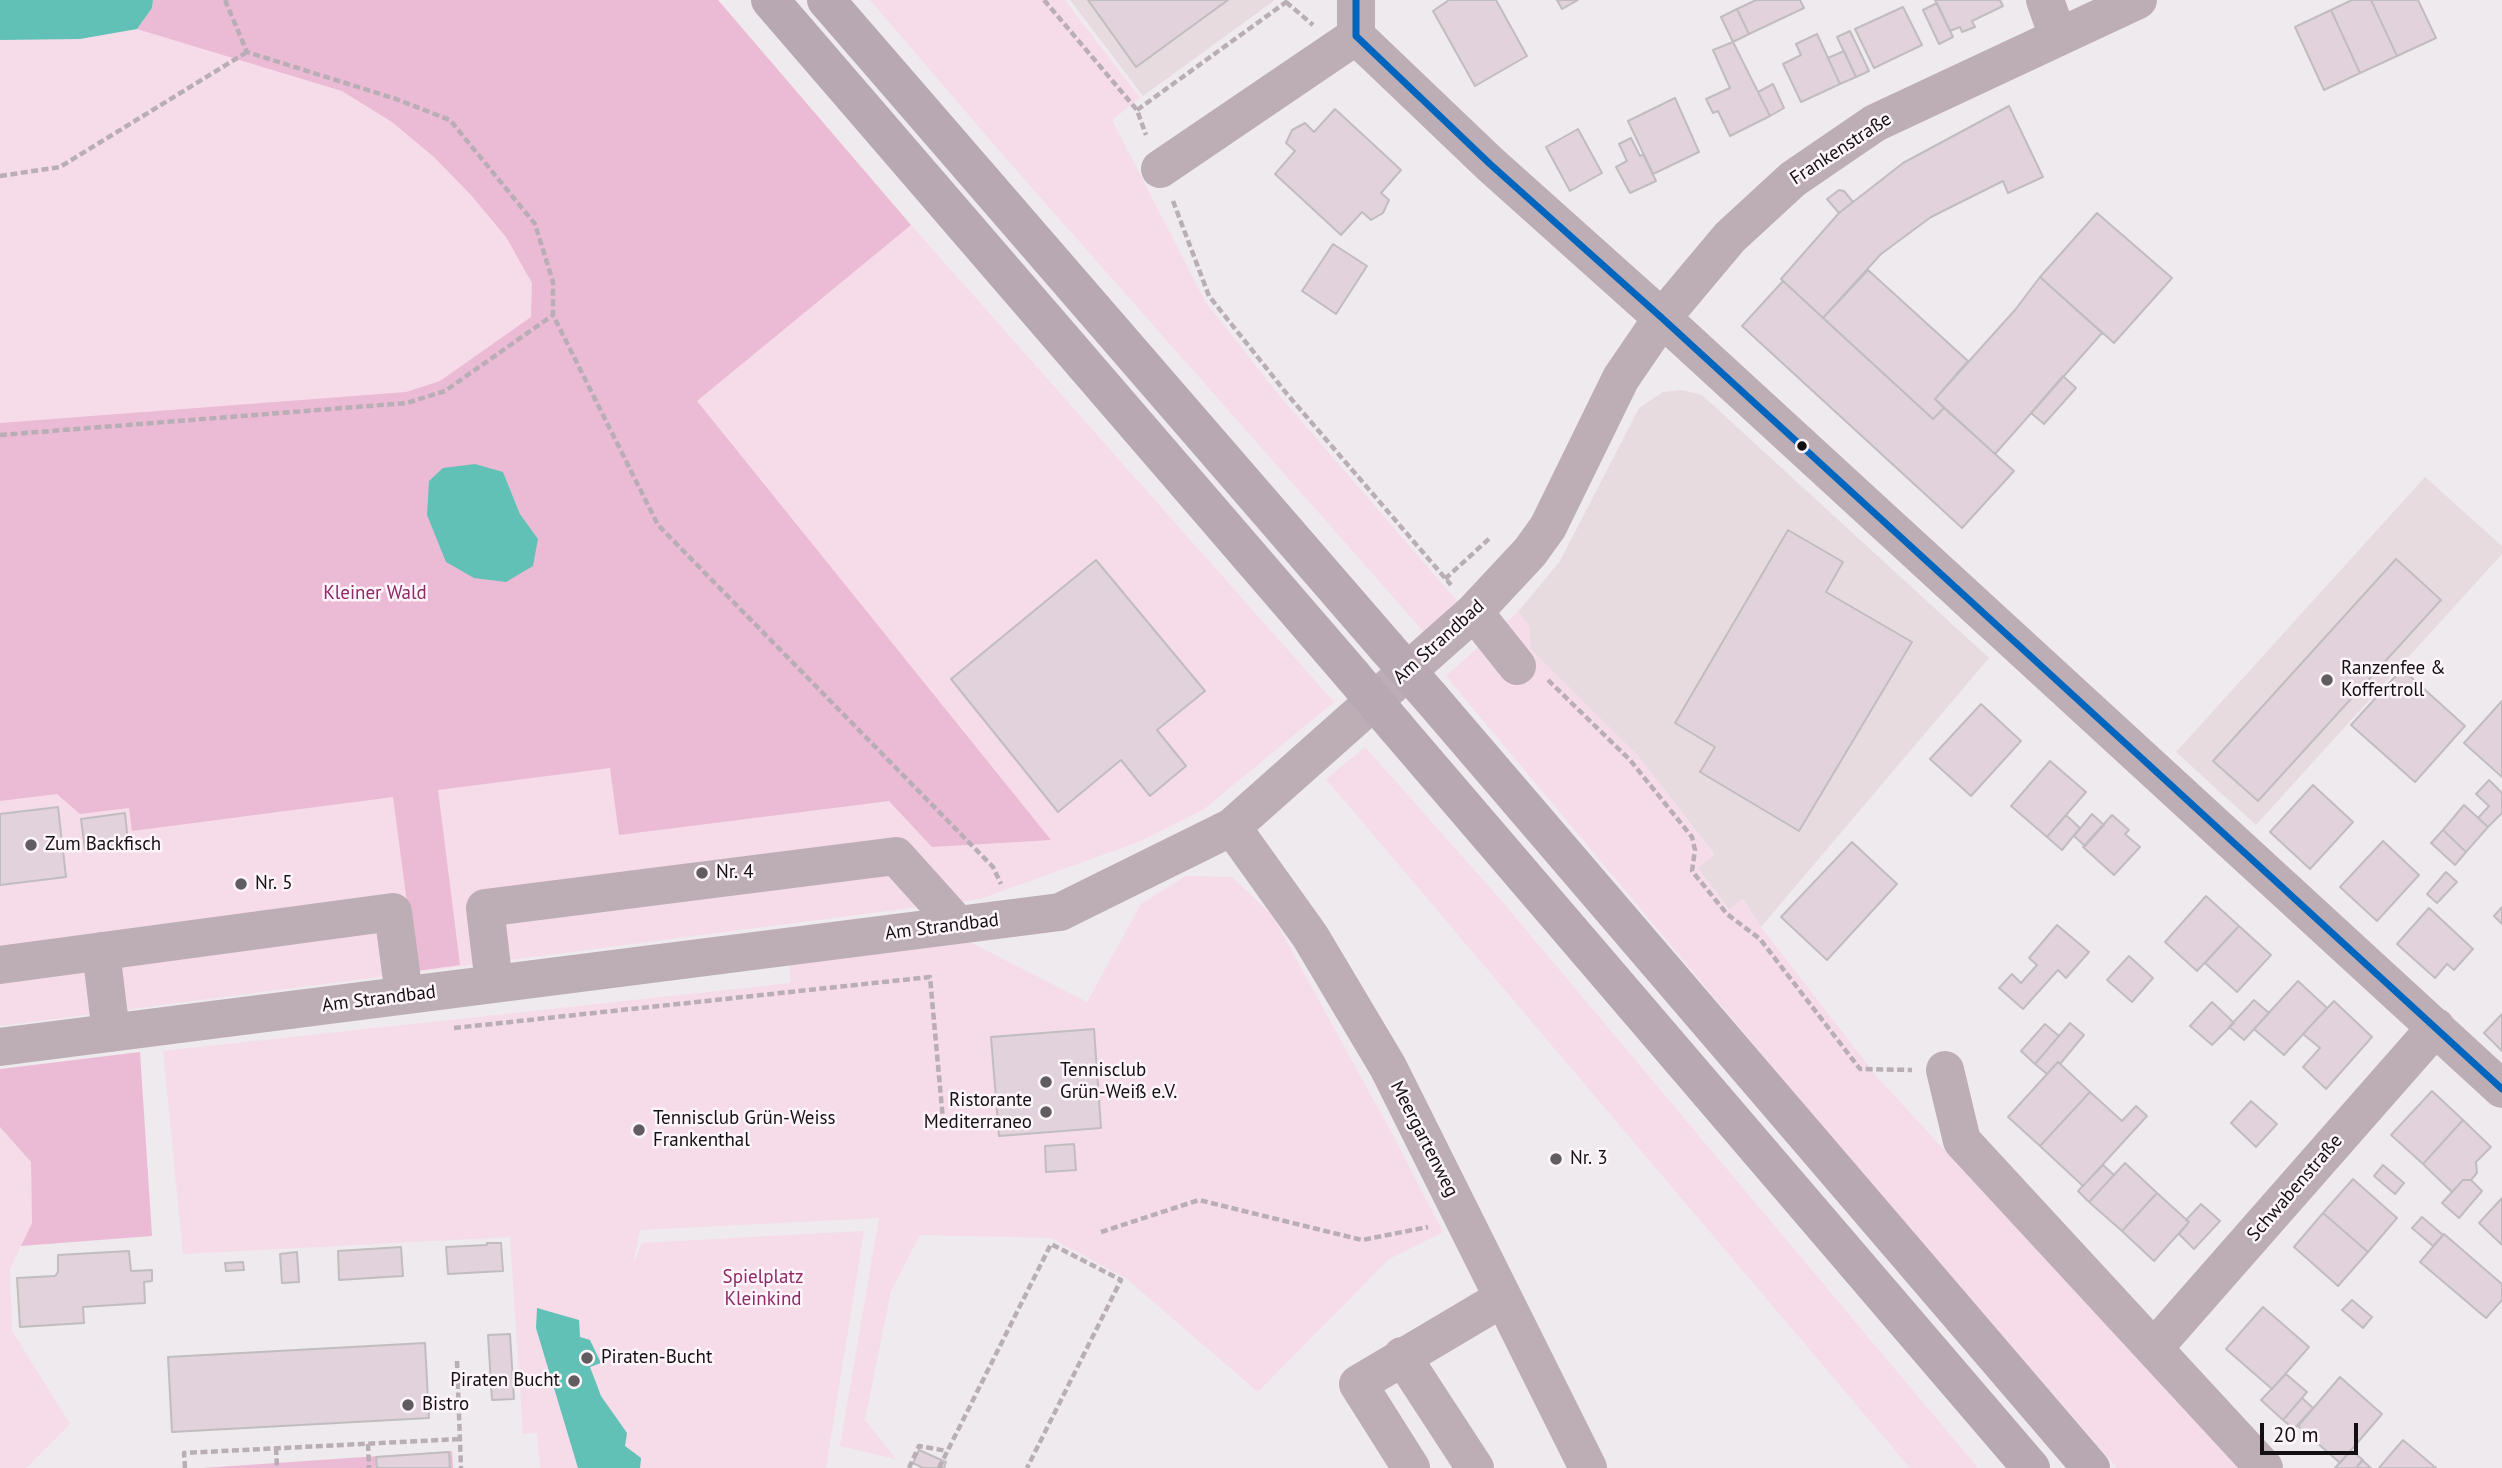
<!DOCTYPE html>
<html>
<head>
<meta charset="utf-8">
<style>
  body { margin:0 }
  #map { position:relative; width:2502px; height:1468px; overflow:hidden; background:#efeaed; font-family:"PT Sans",sans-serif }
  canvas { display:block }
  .scale { position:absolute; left:2260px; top:1423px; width:98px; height:32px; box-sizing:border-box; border:4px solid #141012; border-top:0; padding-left:9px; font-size:21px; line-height:24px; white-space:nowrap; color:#141012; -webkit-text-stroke:5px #fef5fa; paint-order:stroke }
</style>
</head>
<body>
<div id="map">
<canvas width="2502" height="1468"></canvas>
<div class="scale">20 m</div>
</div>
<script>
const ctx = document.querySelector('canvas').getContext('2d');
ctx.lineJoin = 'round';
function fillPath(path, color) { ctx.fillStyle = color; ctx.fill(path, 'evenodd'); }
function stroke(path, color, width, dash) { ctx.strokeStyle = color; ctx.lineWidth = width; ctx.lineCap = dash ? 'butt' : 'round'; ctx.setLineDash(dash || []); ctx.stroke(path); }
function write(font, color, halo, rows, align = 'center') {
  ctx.font = font + ' "PT Sans",sans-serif'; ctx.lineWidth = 5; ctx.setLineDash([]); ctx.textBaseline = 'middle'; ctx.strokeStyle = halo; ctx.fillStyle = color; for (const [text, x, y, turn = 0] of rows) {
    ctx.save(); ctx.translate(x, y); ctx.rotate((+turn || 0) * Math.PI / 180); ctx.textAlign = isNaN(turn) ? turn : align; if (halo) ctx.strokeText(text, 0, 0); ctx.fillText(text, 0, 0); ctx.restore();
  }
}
const built = new Path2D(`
  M1070,0h205l-132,96z
  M1682,390l20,5 287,263 -228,269 -18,-28 -14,11 -31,-42 16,-14 -75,-97 -109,-108 -1,-23 -11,-14 42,-51 79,-153 24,-16z
  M2425,477l77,69v8l-246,271 -80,-73z`);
const green = new Path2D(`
  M0,0h718l193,225 423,477 -131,108 -62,31 -161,58 -980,127z
  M870,0h195l75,98 -28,22 93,181 73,93 179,207 -33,31 -422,-478z
  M1518,612l11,14 2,23 108,108 75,98 -16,13 30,42 15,-11 18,28 116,150 361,391h-121l-292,-338 -379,-454z
  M1365,747l135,152 478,569h-68l-584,-689z
  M1186,876l46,1 40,38 123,224 48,93 -54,27 -131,133 -131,-113 -76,-41 -131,-3 -29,56 -26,129 31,39 -56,-13 39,-228 -239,12 -7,34 9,-21 222,-12 -38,237h-286l-3,-35 -14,1 -13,-197 -327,17 -20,-203 628,-68 -2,-24 171,-22 127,65 54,-98z
  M0,1127l31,35 1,61 -22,46 2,62 58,93 -44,44h-26z`);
const forest = new Path2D(`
  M153,0h565l193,225 -214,176 354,439 -119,7 -43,-46 -270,34 -9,-67 -172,22 22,175 -44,6 -23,-174 -261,34 -3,-23 -49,6 -23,-20 -57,7v-378l406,-31 34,-11 91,-64 1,-34 -26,-46 -35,-42 -37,-38 -42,-35 -50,-31 -205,-62 15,-21zM443,468l60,4 17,42 18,25z
  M140,1052l12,184 -131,10 11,-23 -1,-61 -31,-35v-58z
  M452,1451l1,17h-250z`);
const water = new Path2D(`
  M0,0h153l-1,8 -15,21 -57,10 -80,1z
  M475,464l28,8 17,42 18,25 -5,27 -27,16 -32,-4 -28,-16 -19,-47 2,-34 14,-13z
  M537,1308l42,12 1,17 10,3 11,23 -11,4 11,29 26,37 -2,13 16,12 -1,10h-62l-42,-140z`);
const building = new Path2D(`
  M1088,0h140l-92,67z
  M1449,0h47l31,56 -52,30 -42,-75z
  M1557,0h21l-16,9z
  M1756,0h44l4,8 -55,26 -12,-25z
  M1935,0h65l3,6 -31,15 3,6 -13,5 -2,-5 -10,4z
  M2352,0h19l26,56 -37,17 -29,-63z
  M2371,0h47l18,38 -39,18z
  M1937,3l16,34 -14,7 -16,-34z
  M1903,7l19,38 -48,23 -19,-39z
  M1737,9l12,25 -16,8 -12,-25z
  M2331,10l29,63 -36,17 -29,-63z
  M1850,31l19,40 -13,6 -19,-40z
  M1817,34l23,50 -39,18 -18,-38 18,-9 -5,-11z
  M1733,42l37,74 -40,20 -12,-25 -5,2 -7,-14 24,-11 -17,-38z
  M1844,51l12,26 -16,7 -12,-26z
  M1773,84l11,24 -14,8 -12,-24z
  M1675,98l24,54 -46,22 -25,-53z
  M2009,106l34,71 -35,16 -5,-12 -72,36 -50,37 -58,64 -42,-39 58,-66 64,-50z
  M1335,109l66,61 -20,23 8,7 -6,13 -12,7 -9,-8 -21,23 -66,-61 20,-23 -9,-8 6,-13 13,-7 9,9z
  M1578,129l24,44 -32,18 -24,-44z
  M1631,138l9,18 3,-2 13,27 -26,12 -14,-26 11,-6 -8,-17z
  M1839,190l5,1 9,11 -14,11 -12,-14z
  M2097,213l75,65 -58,65 -74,-66z
  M1333,244l34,22 -31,48 -34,-23z
  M1868,270l100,91 -33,38 9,9 -11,11 -110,-101z
  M2040,277l62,56 -107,121 -60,-55 80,-89z
  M1783,281l150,138 11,-11 70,63 -52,57 -220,-202z
  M2063,376l13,12 -32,36 -13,-11z
  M1788,530l55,32 -17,30 86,50 -113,189 -99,-59 15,-25 -40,-24z
  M2396,559l45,41 -183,201 -45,-40z
  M1096,560l109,131 -48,39 29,36 -36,30 -29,-36 -63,52 -107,-133z
  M2402,669l63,57 -50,56 -64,-57z
  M2502,701v76l-38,-34z
  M1981,704l40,37 -50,55 -41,-37z
  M2050,761l36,31 -39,45 -36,-31z
  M2489,780l13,13v20l-14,14 -10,-9 11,-12 -13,-12z
  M2313,785l40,37 -43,47 -40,-37z
  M2464,805l24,22 -22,25 -23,-22z
  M58,807l8,70 -66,8v-71z
  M125,813l3,30 -43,6 -4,-30z
  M2092,814l12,11 -19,21 -11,-10z
  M2066,815l14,13 -18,22 -15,-13z
  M2112,815l17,15 -4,4 15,13 -26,28 -31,-28z
  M2443,830l23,22 -11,13 -24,-22z
  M2383,841l36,34 -42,46 -37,-34z
  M1852,842l45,42 -70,76 -46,-43z
  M2446,872l11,10 -20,21 -10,-9z
  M2206,896l33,30 -42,45 -32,-29z
  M2502,907v17l-8,-8z
  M2429,908l44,41 -19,21 -7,-6 -12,14 -38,-34z
  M2057,925l32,27 -23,26 -8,-8 -35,39 -24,-21 13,-14 9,9 16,-18 -8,-7z
  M2239,926l32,29 -34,37 -32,-29z
  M2129,956l24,22 -21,24 -25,-22z
  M2298,981l29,27 -43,47 -30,-26z
  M2254,1000l15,13 -25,27 -15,-13z
  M2334,1001l38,36 -46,52 -23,-22 17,-19 -17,-14z
  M2212,1002l22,21 -22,22 -22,-19z
  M2502,1014v37l-18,-18z
  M2070,1023l14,12 -24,29 -2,-2 -11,12 -12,-10z
  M2045,1024l14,12 -24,28 -14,-13z
  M1094,1029l7,99 -102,8 -8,-99z
  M2058,1062l32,30 -50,54 -32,-29z
  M2432,1091l31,29 -40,44 -32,-29z
  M2090,1092l32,29 14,-15 11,10 -64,70 -43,-40z
  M2251,1101l26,23 -21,23 -25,-24z
  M2463,1120l28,27 -15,15 1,11 -6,7h-8l-11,12 -29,-28z
  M1074,1144l2,26 -30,2 -1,-26z
  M2125,1163l32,30 -35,38 -33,-29z
  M2103,1165l11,10 -25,27 -11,-11z
  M2383,1165l21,18 -9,11 -21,-18z
  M2353,1179l44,39 -29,34 -45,-39z
  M2463,1180h8l11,11 -23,27 -17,-15z
  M2157,1193l32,29 -35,39 -32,-30z
  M2502,1198v47l-23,-22z
  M2201,1204l19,17 -26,28 -15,-15 10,-12 -3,-2z
  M2323,1213l45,39 -30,34 -44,-39z
  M2422,1217l21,18 -10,11 -21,-18z
  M2444,1234l58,50v16l-16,18 -66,-56z
  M487,1243h14l2,28 -55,3 -2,-27 41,-2z
  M401,1247l2,29 -64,4 -1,-29z
  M129,1251l2,20 21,-1v11l-8,1 1,21 -62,4 1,16 -64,4 -3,-49 38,-2 3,-4v-17z
  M297,1252l2,30 -17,1 -2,-29z
  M243,1262l1,8 -18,1 -1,-8z
  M2352,1300l20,17 -9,11 -21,-18z
  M2263,1307l46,40 -37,42 -46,-40z
  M510,1334l4,65 -22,1 -4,-65z
  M425,1343l4,75 -257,14 -4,-75z
  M2286,1374l21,18 -24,28 -22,-20z
  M2340,1377l42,37 -42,49 -42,-37z
  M2302,1398l11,10 -19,21 -11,-9z
  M2403,1440l33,28h-57z
  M919,1450l27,12 -2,6h-21l-10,-5z
  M2351,1450l12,10 -7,8h-21z
  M449,1452l1,16h-73l-1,-11z
  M2362,1460l9,8h-15z`);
const path = new Path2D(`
  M225,0l22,52 149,47 54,21 85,104 18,58v33l105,210 335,342 8,17
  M1044,0l93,110 9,25
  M1286,2l27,23
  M1137,110l152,-110
  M0,176l60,-9 187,-115
  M1173,201l36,95 78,98 164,191
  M0,435l407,-32 38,-12 108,-76
  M1445,579l46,-42
  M1548,680l82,80 62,77 3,13 -3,21 35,43 33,25 100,130 52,1
  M454,1028l476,-51 13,143
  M1101,1232l98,-32 163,40 66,-13
  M457,1361l4,107
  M368,1444l1,24
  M276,1448l1,20
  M185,1468l-1,-15 276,-14
  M909,1468l10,-22 28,5
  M939,1468l112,-224 70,36 -94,188`);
const minor = new Path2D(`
  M1356,0v36l134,128 172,154 840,771
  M2045,0l13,37
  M1160,169l196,-133
  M1474,612l43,54
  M1232,827l78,109 78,131 200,401
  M101,951l10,82
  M0,965l393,-53 11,83
  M494,984l-9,-76 411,-52 62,69
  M0,1047l1060,-135 172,-85 242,-215 56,-60 18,-25 73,-149 41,-60 68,-81 63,-58 82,-56 263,-123
  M1945,1070l17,71 302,327
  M2154,1348l282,-321
  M1402,1356l73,112
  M1411,1468l-53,-84 145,-86`);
const highway = new Path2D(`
  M770,0l583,676
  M826,0l561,648
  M1431,698l660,770
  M1396,727l635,741`);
const highwayBridge = new Path2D(`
  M1387,648l44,50
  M1353,676l43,51`);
const bus1 = new Path2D(`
  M1356,0v36l134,128 172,154 840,771`);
const markers = [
  [1802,446,6,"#141012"],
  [2327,680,7,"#615c5f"],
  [31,845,7,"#615c5f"],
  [702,873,7,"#615c5f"],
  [241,884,7,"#615c5f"],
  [1046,1082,7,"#615c5f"],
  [1046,1112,7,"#615c5f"],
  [639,1130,7,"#615c5f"],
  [1556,1159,7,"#615c5f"],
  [587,1358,7,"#615c5f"],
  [574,1381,7,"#615c5f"],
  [408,1405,7,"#615c5f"]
];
const streetNames = [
  ["Frankenstraße",1841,149,-33],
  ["Am Strandbad",1439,642,-42],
  ["Am Strandbad",942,927,-7],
  ["Am Strandbad",379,999,-7],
  ["Meergartenweg",1424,1139,63],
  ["Schwabenstraße",2295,1188,-49]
];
const parkNames = [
  ["Kleiner Wald",375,594],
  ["Spielplatz",763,1278],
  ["Kleinkind",763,1300]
];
const poiNames = [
  ["Ranzenfee &",2341,669],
  ["Koffertroll",2341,691],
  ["Zum Backfisch",45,845],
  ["Nr. 4",716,873],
  ["Nr. 5",255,884],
  ["Tennisclub",1060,1071],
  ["Grün-Weiß e.V.",1060,1093],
  ["Ristorante",1032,1101,"right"],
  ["Mediterraneo",1032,1123,"right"],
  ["Tennisclub Grün-Weiss",653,1119],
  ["Frankenthal",653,1141],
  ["Nr. 3",1570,1159],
  ["Piraten-Bucht",601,1358],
  ["Piraten Bucht",560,1381,"right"],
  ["Bistro",422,1405]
];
fillPath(built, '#e7dbe0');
fillPath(green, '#f6dbe9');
fillPath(forest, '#ebbbd5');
fillPath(water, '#61c1b6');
fillPath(building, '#e1d2db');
stroke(building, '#c1bdbf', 2);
stroke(path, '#b9aeb5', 4.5, [7, 3.5]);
stroke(minor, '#bdaeb6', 38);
stroke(highway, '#b8a8b1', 38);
stroke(highwayBridge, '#b8a8b1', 38);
stroke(bus1, '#0065bd', 7);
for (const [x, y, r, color] of markers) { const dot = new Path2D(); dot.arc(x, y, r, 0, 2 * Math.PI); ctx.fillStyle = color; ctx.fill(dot); stroke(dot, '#fef5fa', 2.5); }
write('19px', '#141012', '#fef5fa', streetNames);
write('19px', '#8c2b67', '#fef5fa', parkNames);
write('19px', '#141012', '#fef5fa', poiNames, 'left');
</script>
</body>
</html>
